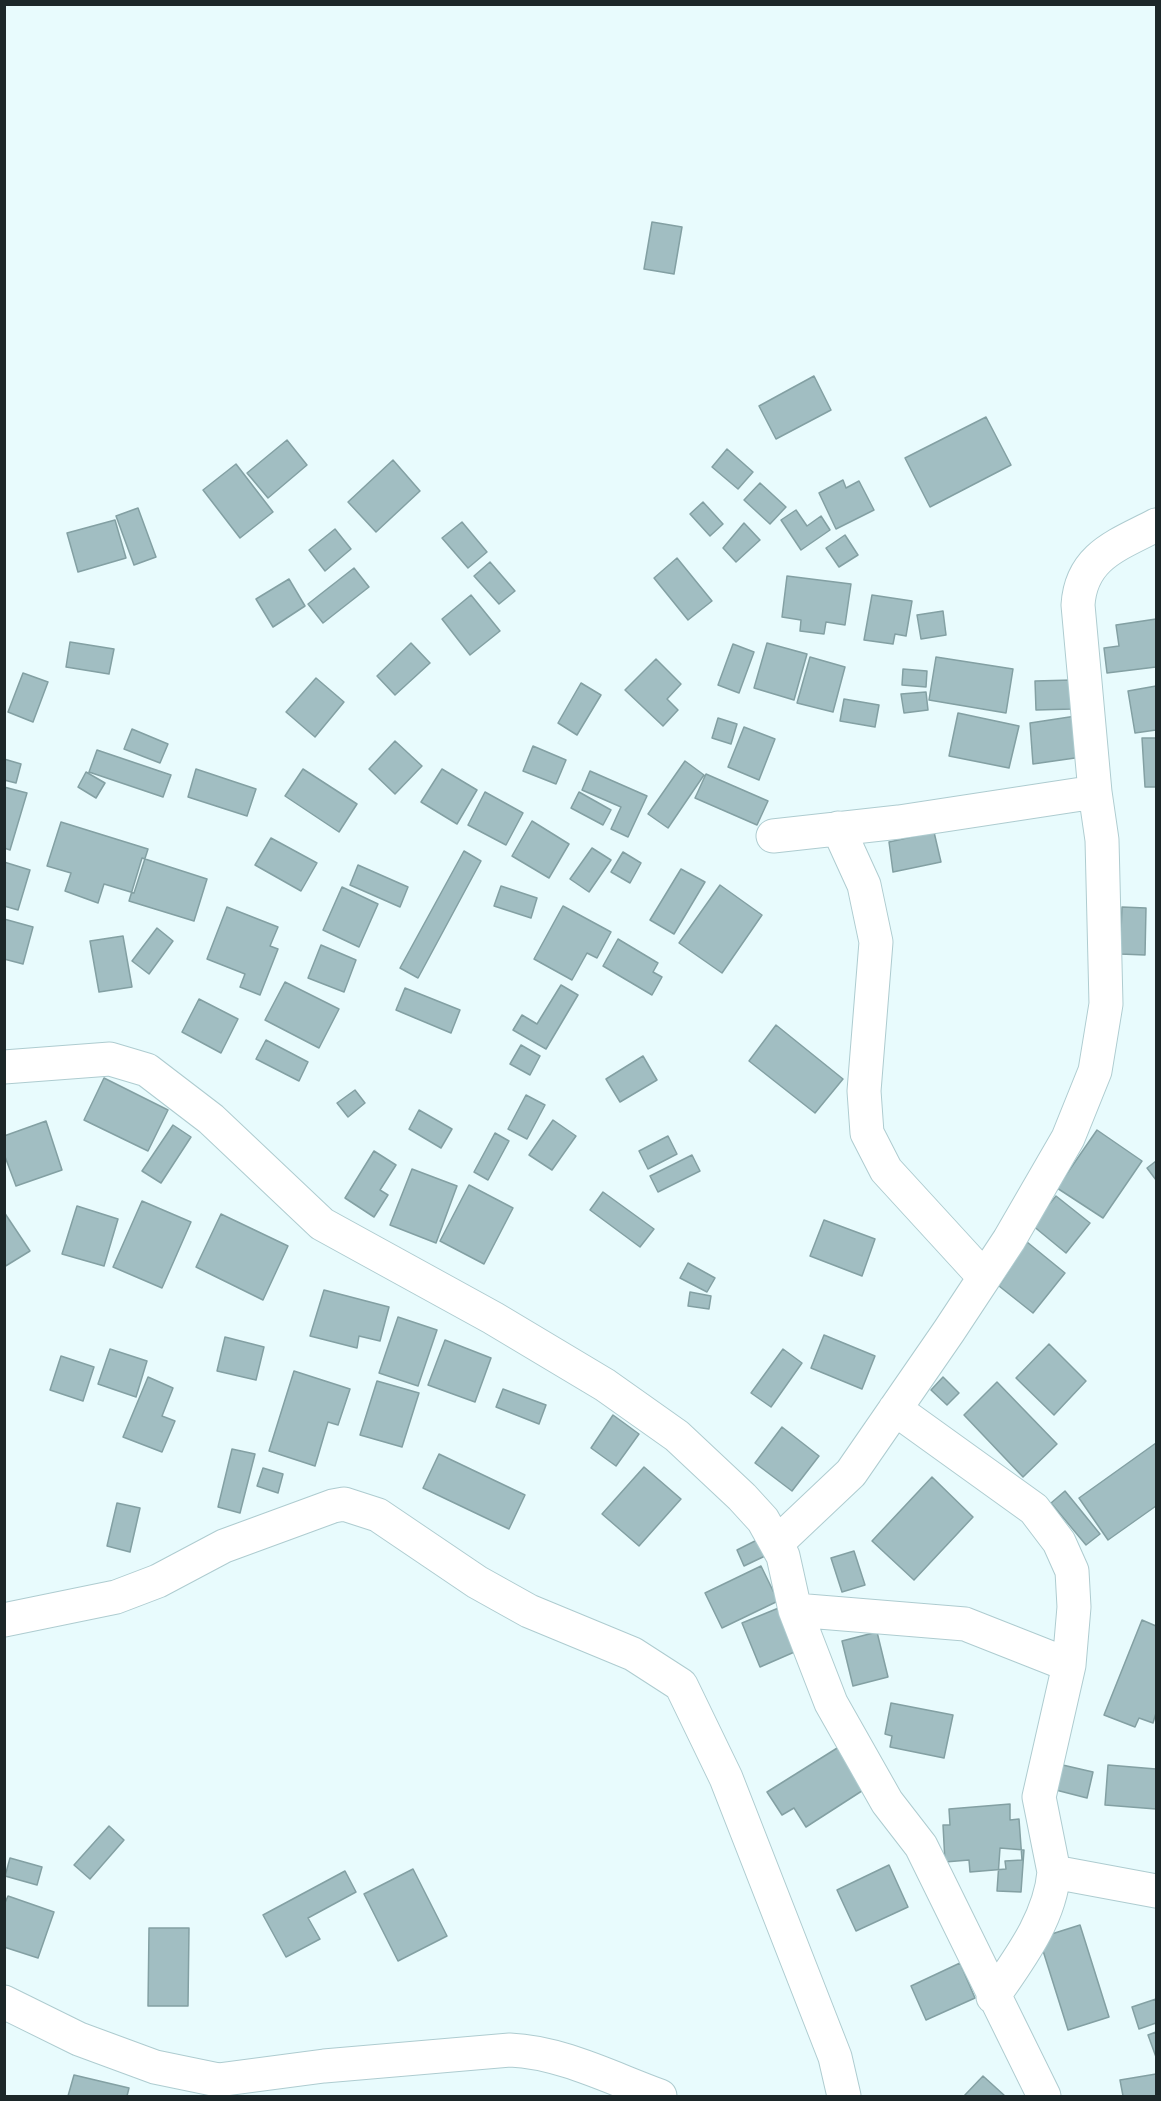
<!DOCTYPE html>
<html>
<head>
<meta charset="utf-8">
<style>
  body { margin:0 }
  #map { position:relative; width:1161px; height:2101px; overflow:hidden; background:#e8fbfd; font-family:Montserrat,sans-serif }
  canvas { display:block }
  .frame { position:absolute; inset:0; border:6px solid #1c2729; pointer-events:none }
</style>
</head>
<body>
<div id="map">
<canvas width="1161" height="2101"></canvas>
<div class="frame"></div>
</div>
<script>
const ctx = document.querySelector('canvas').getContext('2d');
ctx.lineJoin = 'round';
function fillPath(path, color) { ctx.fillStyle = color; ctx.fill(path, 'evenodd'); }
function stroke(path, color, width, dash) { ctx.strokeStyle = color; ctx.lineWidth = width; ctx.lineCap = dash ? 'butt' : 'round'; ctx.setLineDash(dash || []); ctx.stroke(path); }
const building = new Path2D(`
  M652,222l30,5 -8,47 -30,-5z
  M814,376l17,34 -55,29 -17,-33z
  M986,417l25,48 -81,42 -25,-49z
  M287,440l20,25 -39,33 -21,-25z
  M727,449l26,23 -15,17 -26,-22z
  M393,460l27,31 -44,41 -28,-30z
  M236,464l37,48 -33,26 -37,-48z
  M843,480l3,8 13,-7 15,29 -38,19 -17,-36z
  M760,483l26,24 -16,17 -26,-24z
  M703,502l20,22 -13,12 -20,-22z
  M138,508l18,49 -22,8 -18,-49z
  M796,510l11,16 14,-10 9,14 -29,20 -20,-30z
  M115,520l11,38 -48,14 -11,-39z
  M462,522l25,30 -19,16 -26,-30z
  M744,523l16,17 -24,22 -13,-14z
  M335,529l16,20 -26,22 -16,-21z
  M845,535l13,20 -19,12 -13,-19z
  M677,558l35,43 -24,19 -34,-42z
  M490,562l25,29 -16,13 -25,-28z
  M354,568l15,19 -46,36 -15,-19z
  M787,576l64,8 -6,41 -19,-3 -2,12 -24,-3 1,-11 -19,-3z
  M289,579l16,27 -32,21 -17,-28z
  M471,595l29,36 -30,24 -28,-36z
  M872,595l40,6 -6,35 -11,-2 -2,10 -29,-4z
  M943,611l3,24 -25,4 -4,-24z
  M1156,619v48l-49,6 -3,-25 15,-2 -3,-21z
  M70,642l44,7 -5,25 -43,-7z
  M411,643l19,20 -35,32 -18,-19z
  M767,643l40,11 -13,46 -40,-12z
  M733,644l21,8 -15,41 -21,-8z
  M810,657l35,10 -12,45 -36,-9z
  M936,657l77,12 -7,44 -77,-13z
  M656,659l25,25 -14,15 11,11 -15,16 -38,-36z
  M903,669l24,2 -1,16 -24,-2z
  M23,673l25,9 -15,40 -25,-10z
  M316,678l28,24 -29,35 -29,-25z
  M1072,680l1,29 -37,1 -1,-29z
  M581,683l20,12 -24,40 -19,-12z
  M1156,686v44l-21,3 -7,-42z
  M926,692l2,18 -24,3 -3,-19z
  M844,699l35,6 -4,22 -35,-6z
  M958,713l61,13 -10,42 -60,-12z
  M1076,716l6,41 -49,7 -3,-41z
  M718,718l19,6 -6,20 -19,-6z
  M744,727l31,12 -16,41 -31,-13z
  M132,729l36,15 -8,19 -36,-14z
  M1142,738h14v49h-11z
  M395,741l27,25 -27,28 -26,-25z
  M533,746l33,14 -10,24 -33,-13z
  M97,750l74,25 -8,22 -74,-25z
  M4,759l17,5 -5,19 -12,-3z
  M685,761l19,14 -36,53 -20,-14z
  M196,769l60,20 -9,27 -59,-19z
  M303,769l54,35 -18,28 -54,-36z
  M442,769l35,21 -20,34 -36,-22z
  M590,771l57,25 -19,41 -17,-8 10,-22 -39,-17z
  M86,772l19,11 -9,15 -18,-11z
  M706,774l62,27 -11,24 -62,-27z
  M4,787l23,6 -17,57 -6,-2z
  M485,792l38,21 -17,32 -38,-20z
  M579,792l32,18 -8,15 -32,-17z
  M532,821l37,23 -20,34 -37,-22z
  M61,822l87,27 -14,44 -30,-9 -6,19 -33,-12 6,-18 -24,-7z
  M934,832l7,30 -48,10 -4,-30z
  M271,838l46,25 -16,28 -46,-26z
  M592,848l19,12 -22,32 -19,-13z
  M464,851l17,10 -63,117 -18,-10z
  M623,852l18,11 -11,20 -19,-11z
  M142,858l65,21 -13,42 -65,-20z
  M4,862l26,8 -12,40 -14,-4z
  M358,865l50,22 -8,20 -50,-22z
  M681,869l24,13 -31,52 -24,-14z
  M720,885l42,30 -40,58 -43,-30z
  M501,886l36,12 -6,20 -37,-12z
  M342,887l36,17 -19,43 -36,-17z
  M563,906l48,26 -14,26 -10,-5 -15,27 -38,-21z
  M227,907l51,20 -8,19 8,3 -18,46 -20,-8 5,-13 -38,-15z
  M1122,907l24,1 -1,47 -25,-1z
  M4,919l29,8 -10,37 -19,-5z
  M157,928l16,13 -24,33 -17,-13z
  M123,936l9,51 -33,5 -9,-51z
  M618,939l40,24 -5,9 9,5 -10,18 -49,-29z
  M321,945l35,15 -12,32 -36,-14z
  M285,982l54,27 -20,39 -54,-28z
  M561,985l17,10 -32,54 -33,-19 9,-15 15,9z
  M405,988l55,22 -9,23 -55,-23z
  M199,999l39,20 -17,34 -39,-21z
  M776,1025l67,54 -28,34 -66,-52z
  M266,1040l42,22 -9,19 -43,-22z
  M521,1045l19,11 -10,19 -20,-11z
  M643,1056l14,24 -37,22 -14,-23z
  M104,1078l64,32 -20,41 -64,-31z
  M355,1090l10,13 -17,14 -11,-14z
  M526,1095l19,10 -18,34 -19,-10z
  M419,1110l33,19 -11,19 -32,-19z
  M553,1120l23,16 -24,34 -23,-15z
  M46,1121l16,49 -46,16 -12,-32v-18z
  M173,1125l18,12 -30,46 -19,-12z
  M1097,1130l45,31 -39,57 -46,-30z
  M495,1133l14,8 -21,39 -14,-8z
  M668,1136l9,18 -29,15 -9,-18z
  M374,1151l22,14 -16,25 8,5 -14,22 -29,-19z
  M692,1155l8,16 -42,21 -8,-16z
  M1156,1161v19l-9,-12z
  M412,1169l45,17 -21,57 -46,-18z
  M469,1185l44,23 -29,56 -44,-23z
  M603,1192l51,37 -14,18 -50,-37z
  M1056,1196l34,27 -24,30 -34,-28z
  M142,1201l49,21 -29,66 -49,-21z
  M77,1206l41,13 -14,47 -42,-12z
  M4,1212l26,39 -26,16z
  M221,1214l67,32 -25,54 -67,-33z
  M824,1220l51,19 -13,37 -52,-20z
  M1027,1242l38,31 -32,40 -34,-27z
  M688,1263l27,15 -8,14 -27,-14z
  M324,1290l65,17 -9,34 -21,-5 -2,12 -47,-12z
  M690,1292l21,4 -2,13 -21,-3z
  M398,1317l39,13 -19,56 -39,-13z
  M824,1335l51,21 -13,33 -51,-21z
  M225,1337l39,10 -8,33 -39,-9z
  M445,1340l46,18 -16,44 -47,-17z
  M1049,1344l37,37 -32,34 -38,-37z
  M110,1349l37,12 -11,36 -38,-13z
  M783,1349l19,14 -31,44 -20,-14z
  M61,1356l33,11 -11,34 -33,-11z
  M294,1371l56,18 -12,36 -10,-3 -13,44 -46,-15z
  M148,1377l25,11 -11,28 13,5 -13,31 -39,-15z
  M943,1377l16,16 -12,12 -16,-15z
  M377,1381l42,12 -17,54 -42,-12z
  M997,1382l60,62 -34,33 -59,-62z
  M503,1389l43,16 -7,19 -43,-17z
  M613,1415l26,19 -23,32 -25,-18z
  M782,1427l37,29 -27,35 -37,-28z
  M1156,1443v63l-48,34 -29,-42z
  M232,1449l23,5 -15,59 -22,-6z
  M439,1454l86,41 -16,34 -86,-41z
  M644,1467l37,32 -42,47 -37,-32z
  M263,1468l20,6 -5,19 -21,-7z
  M932,1477l41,40 -59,63 -42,-39z
  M1065,1491l35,43 -14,11 -35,-42z
  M117,1503l23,5 -10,44 -23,-6z
  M757,1540l8,16 -21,10 -7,-16z
  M854,1551l11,34 -23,7 -11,-34z
  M761,1566l17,35 -56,27 -17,-35z
  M781,1607l18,43 -39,17 -18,-44z
  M1142,1620l14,6v87l-3,10 -14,-5 -4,9 -31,-12z
  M877,1632l11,45 -35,9 -11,-45z
  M891,1703l62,12 -9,43 -54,-11 2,-11 -7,-2z
  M842,1745l26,42 -62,40 -12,-19 -12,7 -15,-23z
  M1054,1763l39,9 -6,26 -39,-10z
  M1108,1765l48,4v40l-51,-4z
  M1010,1804v16l9,-1 3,41 -17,1 1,8 -36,3 -1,-12 -24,2 -2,-37h7l-1,-16z
  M109,1826l15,14 -34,39 -16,-14z
  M1000,1848l24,2 -3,42 -24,-1z
  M10,1858l32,9 -5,18 -32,-9z
  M889,1865l19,42 -52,24 -19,-41z
  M413,1869l34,67 -49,25 -34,-67z
  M345,1871l11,21 -48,26 12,21 -34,18 -23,-42z
  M8,1896l46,16 -16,46 -34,-11v-42z
  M1080,1925l29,92 -41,13 -29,-92z
  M149,1928h40l-1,78h-40z
  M960,1963l15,35 -49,22 -15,-34z
  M1156,1999v24l-17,6 -7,-22z
  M1156,2032v25l-8,-22z
  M1156,2074v22h-33l-3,-16z
  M74,2075l55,13 -2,8h-59z
  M983,2076l22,20h-41z`);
const minor = new Path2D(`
  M838,828l26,57 12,57 -12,149 3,42 19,37 98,107
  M773,836l126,-14 196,-30
  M4,1067l106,-8 37,11 64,49 111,105 171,94 112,67 72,51 65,61 21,23 20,36 12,54 36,93 56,99 34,44 123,250
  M895,1409l139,100 25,33 13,29 2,36 -5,58 -30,132 15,75c-4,47 -35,87 -61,125
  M777,1543l74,-70 98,-142 60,-91 59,-102 27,-67 11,-67 -4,-164 -7,-48 -17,-187c3,-49 40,-60 78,-80
  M795,1610l170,14 104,41
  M4,1620l112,-23 42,-16 66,-35 109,-40 11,-2 34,11 99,67 52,29 104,43 48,31 45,93 109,279 9,39
  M1054,1872l102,19
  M4,2002l75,37 76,28 63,13 106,-14 186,-16c51,2 103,29 150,46`);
fillPath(building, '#a1bec2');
stroke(building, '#83a0a3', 1.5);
stroke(minor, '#aeccd0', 35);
stroke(minor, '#fff', 33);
</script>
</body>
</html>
